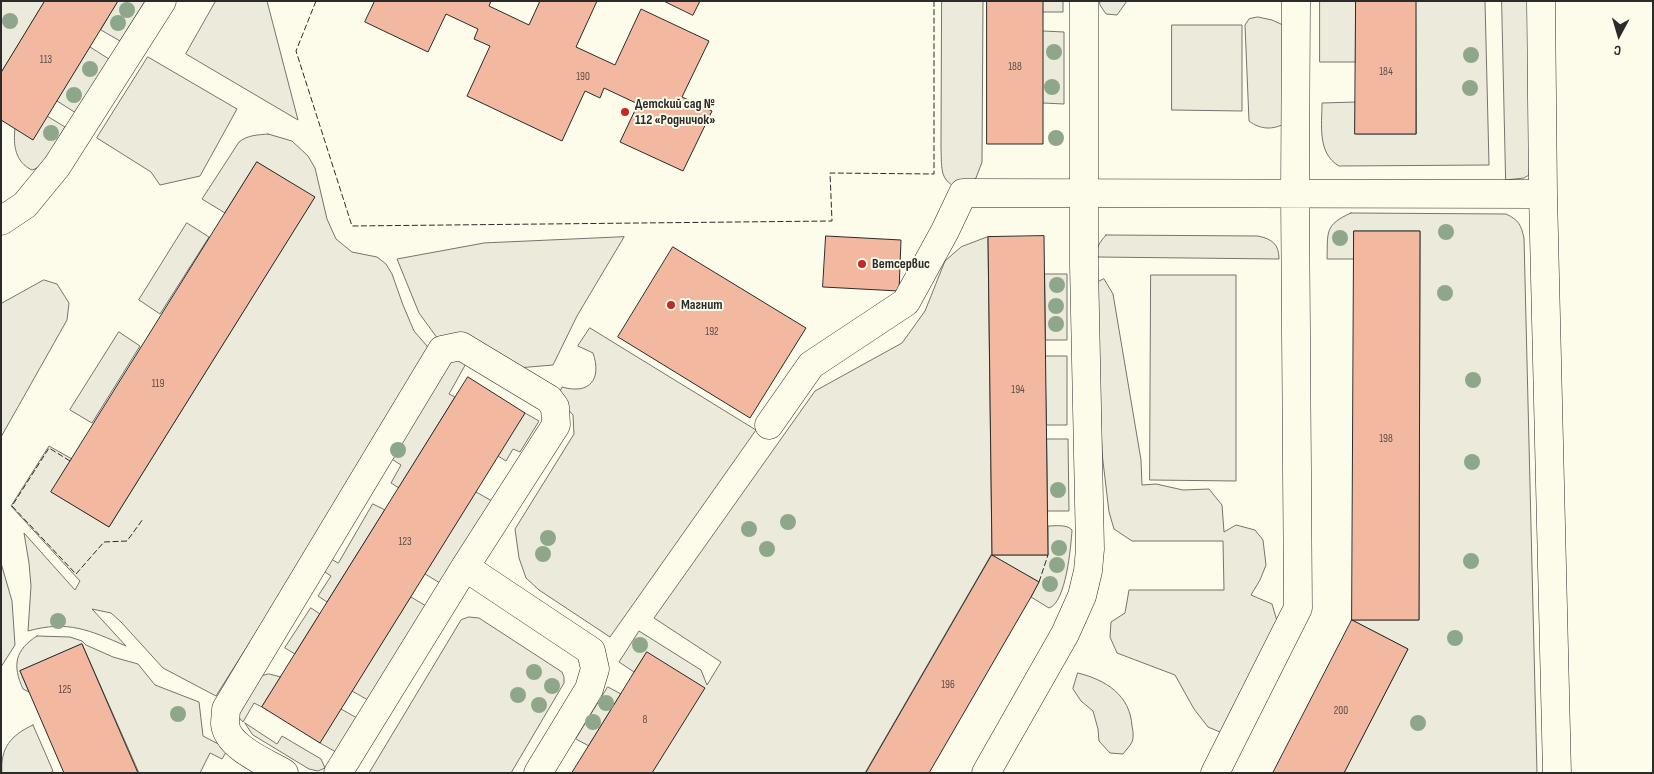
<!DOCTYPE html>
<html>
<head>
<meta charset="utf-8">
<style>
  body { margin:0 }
  #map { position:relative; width:1654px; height:774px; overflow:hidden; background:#fdfbea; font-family:"Sofia Sans Condensed",sans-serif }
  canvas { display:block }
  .frame { position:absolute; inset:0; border:2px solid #2b2b2b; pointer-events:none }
  .north { position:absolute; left:1594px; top:10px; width:50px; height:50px; -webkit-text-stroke:4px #fdfbea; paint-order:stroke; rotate:186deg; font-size:14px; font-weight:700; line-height:20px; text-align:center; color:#2b2b2b }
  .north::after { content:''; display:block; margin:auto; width:18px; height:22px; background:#2b2b2b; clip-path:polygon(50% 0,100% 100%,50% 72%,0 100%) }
</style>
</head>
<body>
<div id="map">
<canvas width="1654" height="774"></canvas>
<div class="frame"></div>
<div class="north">С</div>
</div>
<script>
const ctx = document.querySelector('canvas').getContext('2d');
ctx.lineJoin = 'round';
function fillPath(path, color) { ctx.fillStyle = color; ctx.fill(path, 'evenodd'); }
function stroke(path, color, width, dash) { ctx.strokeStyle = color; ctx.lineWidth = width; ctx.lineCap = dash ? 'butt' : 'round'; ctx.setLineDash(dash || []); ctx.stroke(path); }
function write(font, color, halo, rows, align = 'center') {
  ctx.font = font + ' "Sofia Sans Condensed",sans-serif'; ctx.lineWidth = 4; ctx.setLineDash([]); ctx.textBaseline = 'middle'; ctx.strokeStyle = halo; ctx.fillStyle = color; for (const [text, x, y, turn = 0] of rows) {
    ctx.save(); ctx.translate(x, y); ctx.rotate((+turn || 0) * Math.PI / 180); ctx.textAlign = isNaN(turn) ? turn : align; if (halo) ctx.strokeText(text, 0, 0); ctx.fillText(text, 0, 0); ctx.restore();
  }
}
const green = new Path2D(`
  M1,1h44l-44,72z
  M118,1h27l-25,40 -19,-11z
  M216,1h51l31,119 -112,-66z
  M942,1h41l-1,161 -6,16 -16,11c-21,-8 -18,-20 -19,-40z
  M1043,1h20v11h-20z
  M1100,1h27l-10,14 -11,-1 -6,-9z
  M1320,1h36v61h-36z
  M1416,1h69l4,164 -150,1c-22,-13 -17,-41 -17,-63l34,-1v32h60z
  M1502,1h30l-3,174 -5,3 -18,2z
  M1258,17l14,3 11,5 3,98c-13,7 -25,7 -37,-2l-4,-96 4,-6z
  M1172,25h70v86l-70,-1z
  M1043,31l21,1v72l-21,-1z
  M90,47l19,12 -33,54 -19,-12z
  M148,57l89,52 -37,67 -40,9 -9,-13 -54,-34z
  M47,116l18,11c-8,12 -20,40 -33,43 -17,-8 -19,-25 -17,-42z
  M268,134l24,7 16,15 7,12 12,51 9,20 16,13 25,5 9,7 6,10 11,31 11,26 13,15 2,6 -2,8 -211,336 -53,-28 -42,-46 -10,-9 -19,-4 34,37c-37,-16 -58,-26 -98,-15l3,-45 -2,-23 -5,-30 51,57 5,-9 -69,-75 38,-60 23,13 -20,33 57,35 205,-329 -57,-36 -32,51 -23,-14 37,-57c9,-7 18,-7 29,-8z
  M1351,213l155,1c13,6 15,11 18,24l13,535h-193l64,-124 -56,-29h67l1,-389h-66v28h-27c1,-27 -3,-34 24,-46z
  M187,223l22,14 -49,77 -21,-14z
  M1106,235l152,1c14,3 21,8 21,23l-181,-2c-3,-9 2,-15 8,-22z
  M624,237l-47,79 -24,49 -47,4 -63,-23 -24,-33 -22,-54 87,-16z
  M988,237l4,318h56v-29c7,0 19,-2 24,4 -1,16 -6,73 -23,78l-18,-11 8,-15 -48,-27 -126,218h-213l-5,-120 -13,19 -15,-10 20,-31 62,39 6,15 14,-23 -67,-44 161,-227 87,-48 23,-32 20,-50 16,-14z
  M1045,274h22v66h-21z
  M1151,275h85v206l-86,-1z
  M1104,279l9,15 28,166 1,25 14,-1 27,6 26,-1 13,16 2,27 12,-7 19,5 8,10 3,25 -6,15 -9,15 21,9 5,17 -50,114 -19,-8 -14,-18 -19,-34 -58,-22 -7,-16 1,-15 14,-9 4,-23h95l-1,-49h-91l-18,-12 -5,-17 -7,-59 -6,-170z
  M44,280l13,4 12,19 -2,17 -66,117v-133z
  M590,328l166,102 -146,207 -71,-47 -13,-12 -7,-20 -4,-29 59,-95 -1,-19 -16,-18 5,-10c28,8 40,-8 31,-34l-15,-7z
  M119,332l21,14 -48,77 -22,-13z
  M1045,356h22v69h-20z
  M443,358l25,2 -19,34 6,3 -56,91 -8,-5 10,-18 -17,-11z
  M525,413l14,8 -19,31 -7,-3 -7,12 -8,-5z
  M1047,439h21l1,72h-21z
  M476,492l16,9 -52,82 -15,-9z
  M373,504l12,6 -58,92 -9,-6 13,-20 -15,-10 7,-12 15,9z
  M1,563l11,38 3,44 -14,22z
  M411,597l15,9 -58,94 -16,-9z
  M311,608l9,6 -25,40 -10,-6z
  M469,617l10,1 83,54 2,5v6l-53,90h-142l92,-153z
  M37,636l33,1 12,4 4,4 27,12 25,7 17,21 44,17 4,34 25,13 -6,10 -12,-6 -10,20h-61l-57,-129 -62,27 9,21 -6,-3c-11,-24 -8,-39 14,-53z
  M1078,673c28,7 52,22 54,53 1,5 2,11 0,16 -2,4 -6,8 -9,12l-13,-1 -11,-12 -1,-12 -5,-18 -12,-10 -8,-12z
  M269,674l12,3 -19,30 -8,-4 -11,19 -7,-8 25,-38z
  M608,687l13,7 -32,52 -13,-7z
  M341,709l16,9 -21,34 -16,-9z
  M245,723l32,21 5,-8 39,23 4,9 -7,3 -9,-2 -56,-34z
  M33,725l20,46 -3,2h-48c-2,-25 9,-38 31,-48z`);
const building = new Path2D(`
  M45,1h73l-85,139 -32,-20v-47z
  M375,1h116l-2,5 40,19 11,-24h57l-21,46 39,18 26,-56 68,32 -27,56 30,14 -29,60 -63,-29 18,-38 -34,-16 -4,10 -15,-7 -23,50 -95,-45 23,-50 -16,-7 4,-10 -32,-15 -18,38 -63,-30z
  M664,1h36l-7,14z
  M987,1h56v143h-56z
  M1356,1h60v133h-61z
  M257,162l58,35 -206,330 -58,-35z
  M1354,231h66l-1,389h-67z
  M826,236l75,4 -2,51 -76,-4z
  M1044,236l4,319h-56l-4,-318z
  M673,247l133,81 -56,90 -132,-81z
  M468,377l57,36 -205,330 -58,-36z
  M992,555l47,27 -8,15 -102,176h-63z
  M1352,620l56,29 -64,124h-71z
  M82,644l56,129h-74l-44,-102z
  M647,652l58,36 -53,85h-80z`);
const minor = new Path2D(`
  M1541,1l2,193 14,579
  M1,221l24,-16 32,-39 105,-165
  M769,425l42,-60 95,-63 39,-71 18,-38 580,1
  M465,567l126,84 4,18 -6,20 -51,84
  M284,773c-17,-10 -57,-26 -59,-49 0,-5 1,-11 1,-15l216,-359 19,-4 88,53 6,8 1,18 -91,142 -127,206
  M986,773l79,-139 17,-38 6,-25 2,-22 -6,-284v-264
  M1215,773l83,-165 -3,-414 1,-193`);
const fence = new Path2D(`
  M316,1l-20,50 56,175 480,-5 -2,-48 104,1v-173
  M70,461l-21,-13 -37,58 64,68 28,-32 23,-1 16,-22
  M1039,582l9,-27`);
const trees = [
  [127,10],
  [10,21],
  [118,23],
  [1054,52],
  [1471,55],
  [90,69],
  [1052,87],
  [1470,88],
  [74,95],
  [51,133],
  [1056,138],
  [1446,232],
  [1340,238],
  [1057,285],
  [1445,293],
  [1056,306],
  [1056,324],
  [1473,380],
  [398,450],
  [1472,462],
  [1058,490],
  [788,522],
  [749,529],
  [548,538],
  [1059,548],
  [767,549],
  [543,554],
  [1471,561],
  [1057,565],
  [1050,584],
  [58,621],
  [1455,638],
  [640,645],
  [534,672],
  [552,686],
  [518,695],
  [606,703],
  [539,705],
  [178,714],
  [593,722],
  [1418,723]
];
const markers = [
  [625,112,5,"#c62828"],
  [862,264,5,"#c62828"],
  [671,305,5,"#c62828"]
];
const numberNames = [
  ["113",46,60],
  ["188",1015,67],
  ["184",1386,72],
  ["190",583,77],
  ["192",712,332],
  ["119",158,384],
  ["194",1018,390],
  ["198",1386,439],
  ["123",405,542],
  ["196",948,685],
  ["125",65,690],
  ["200",1341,711],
  ["8",645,720]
];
const poiNames = [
  ["Детский сад №",635,104],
  ["112 «Родничок»",635,120],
  ["Ветсервис",872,264],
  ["Магнит",681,305]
];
fillPath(green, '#ecebdb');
stroke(green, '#74746e', 1);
fillPath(building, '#f2b8a0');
stroke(building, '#2b2b2b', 1);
stroke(minor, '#2b2b2b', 29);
stroke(minor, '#fdfbea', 28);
stroke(fence, '#2b2b2b', 1, [6, 2.5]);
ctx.fillStyle = '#8ea78a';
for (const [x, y] of trees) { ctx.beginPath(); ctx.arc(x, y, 8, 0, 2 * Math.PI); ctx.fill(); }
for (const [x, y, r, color] of markers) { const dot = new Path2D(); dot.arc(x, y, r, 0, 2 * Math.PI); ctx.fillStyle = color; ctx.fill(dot); stroke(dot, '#fdfbea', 2); }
write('11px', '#5d4e48', null, numberNames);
write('bold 14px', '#2b2b2b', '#fdfbea', poiNames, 'left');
</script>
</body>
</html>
